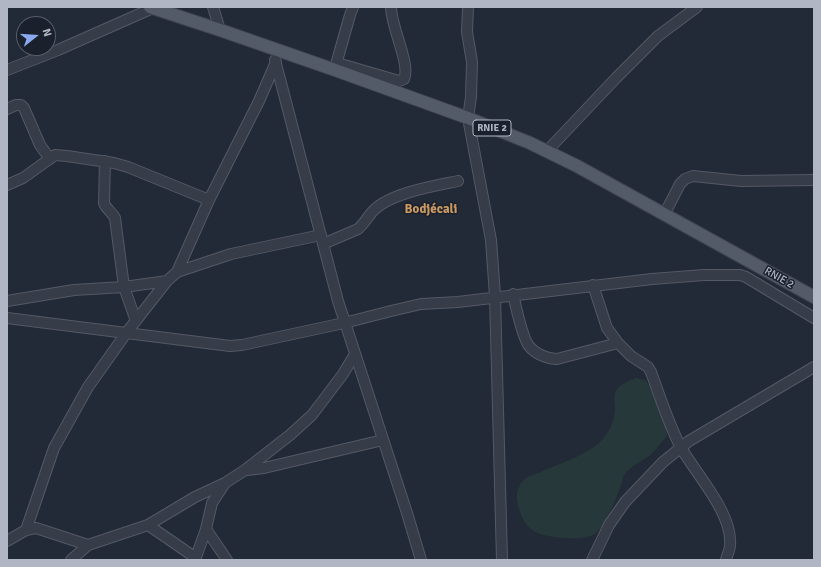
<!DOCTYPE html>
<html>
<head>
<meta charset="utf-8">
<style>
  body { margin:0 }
  #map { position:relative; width:821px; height:567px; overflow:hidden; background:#222a37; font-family:Signika,sans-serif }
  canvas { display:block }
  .frame { position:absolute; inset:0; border:8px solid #b1b6c4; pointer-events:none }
  .north { position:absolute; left:16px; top:16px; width:40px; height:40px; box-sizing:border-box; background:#1b212c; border:1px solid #575d69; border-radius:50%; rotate:73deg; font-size:11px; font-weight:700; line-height:16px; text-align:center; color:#b1b6c4 }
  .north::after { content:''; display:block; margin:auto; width:14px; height:18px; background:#8aa9ef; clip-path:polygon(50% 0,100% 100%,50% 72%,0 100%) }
</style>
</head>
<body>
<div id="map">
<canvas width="821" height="567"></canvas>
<div class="frame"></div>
<div class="north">N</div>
</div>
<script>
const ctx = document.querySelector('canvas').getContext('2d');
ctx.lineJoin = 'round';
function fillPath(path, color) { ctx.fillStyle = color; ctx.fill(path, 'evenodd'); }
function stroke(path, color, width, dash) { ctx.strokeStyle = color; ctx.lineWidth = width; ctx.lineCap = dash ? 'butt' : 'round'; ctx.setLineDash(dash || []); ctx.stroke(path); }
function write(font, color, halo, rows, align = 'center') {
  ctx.font = font + ' Signika,sans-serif'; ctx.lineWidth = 3; ctx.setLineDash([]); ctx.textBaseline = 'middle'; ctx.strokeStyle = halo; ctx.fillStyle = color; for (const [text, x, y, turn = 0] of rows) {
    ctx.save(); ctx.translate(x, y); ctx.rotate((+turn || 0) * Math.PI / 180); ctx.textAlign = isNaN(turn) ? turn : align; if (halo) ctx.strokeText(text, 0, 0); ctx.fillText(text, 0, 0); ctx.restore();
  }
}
const green = new Path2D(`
  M636,378l9,2 4,5 17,43 1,8c-6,6 -11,14 -18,20 -8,6 -19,10 -24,18 -3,4 -3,10 -5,14 -5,13 -15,40 -27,47 -11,6 -50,3 -59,-4 -9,-6 -12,-13 -15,-22 -2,-8 -4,-16 1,-24 5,-10 15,-10 25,-15 17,-7 40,-15 54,-27 9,-8 16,-22 16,-34 0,-6 -2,-13 1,-18 4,-7 13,-10 20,-13z`);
const minor = new Path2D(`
  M213,7l7,23
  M468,7l-1,25 5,30 -1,35 -3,21 23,122 4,56 7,264
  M275,60l63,241 69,212 14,47
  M337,63l62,18 5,-2c7,-14 -13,-52 -13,-72
  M335,68l15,-53 3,-8
  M7,70l51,-20 95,-42
  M7,109l9,-4h5l3,3 16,37 10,14
  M547,151l69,-73 42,-42 39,-29
  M105,161l-1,42c2,6 8,9 11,15l9,69 12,34
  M7,185l16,-7 32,-23 12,1 47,7 14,4 81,33
  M664,215l16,-31 5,-5 8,-3 48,5 73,-1
  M323,244l35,-15c7,-6 10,-13 16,-19 17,-17 60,-24 84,-29
  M177,272l54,-18 90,-19
  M593,285l14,43 11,15 13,13 17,11 3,5c9,25 17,50 29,74 15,27 53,67 50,99 0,5 -3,10 -4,15
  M513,294c3,13 9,43 16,52 6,8 19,13 28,13l61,-16
  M7,301l67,-11 50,-3 43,-6
  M7,318l223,28 12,-1 102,-22 47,-12 30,-7 37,-2 194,-23 52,-4h36l6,2 68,41
  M247,470l17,-2 119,-28
  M148,525l48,33
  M206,529l21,31
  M26,530l28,-82 34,-61 39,-55 40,-51 10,-9 32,-72 50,-99 17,-39
  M7,541l19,-11 10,-2 52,17
  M71,560l17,-15 60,-20 47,-28 30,-14 20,-13 45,-35 22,-20 31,-41 12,-20
  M195,560l11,-31 6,-26 13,-20
  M592,560l17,-35 16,-23 38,-40 26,-21 125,-74`);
const major = new Path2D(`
  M150,7l70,23 115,40 133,48 62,25 47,23 237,131`);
const shields = [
  [492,128,38]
];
const shieldNames = [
  ["RNIE 2",492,128]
];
const streetNames = [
  ["RNIE 2",779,278,29]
];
const quarterNames = [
  ["Bodjécali",431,210]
];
fillPath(green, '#27383a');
stroke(minor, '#545965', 12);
stroke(major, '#3f4551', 14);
stroke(minor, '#363c48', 10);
stroke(major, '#545b68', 12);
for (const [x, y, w] of shields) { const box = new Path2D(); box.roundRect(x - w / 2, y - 8, w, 16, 3); ctx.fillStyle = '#1b212c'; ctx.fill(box); stroke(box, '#b1b6c4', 1); }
write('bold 10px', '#b1b6c4', null, shieldNames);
write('11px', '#b1b6c4', '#1b212c', streetNames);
write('bold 13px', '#cb9964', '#1b212c', quarterNames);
</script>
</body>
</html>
